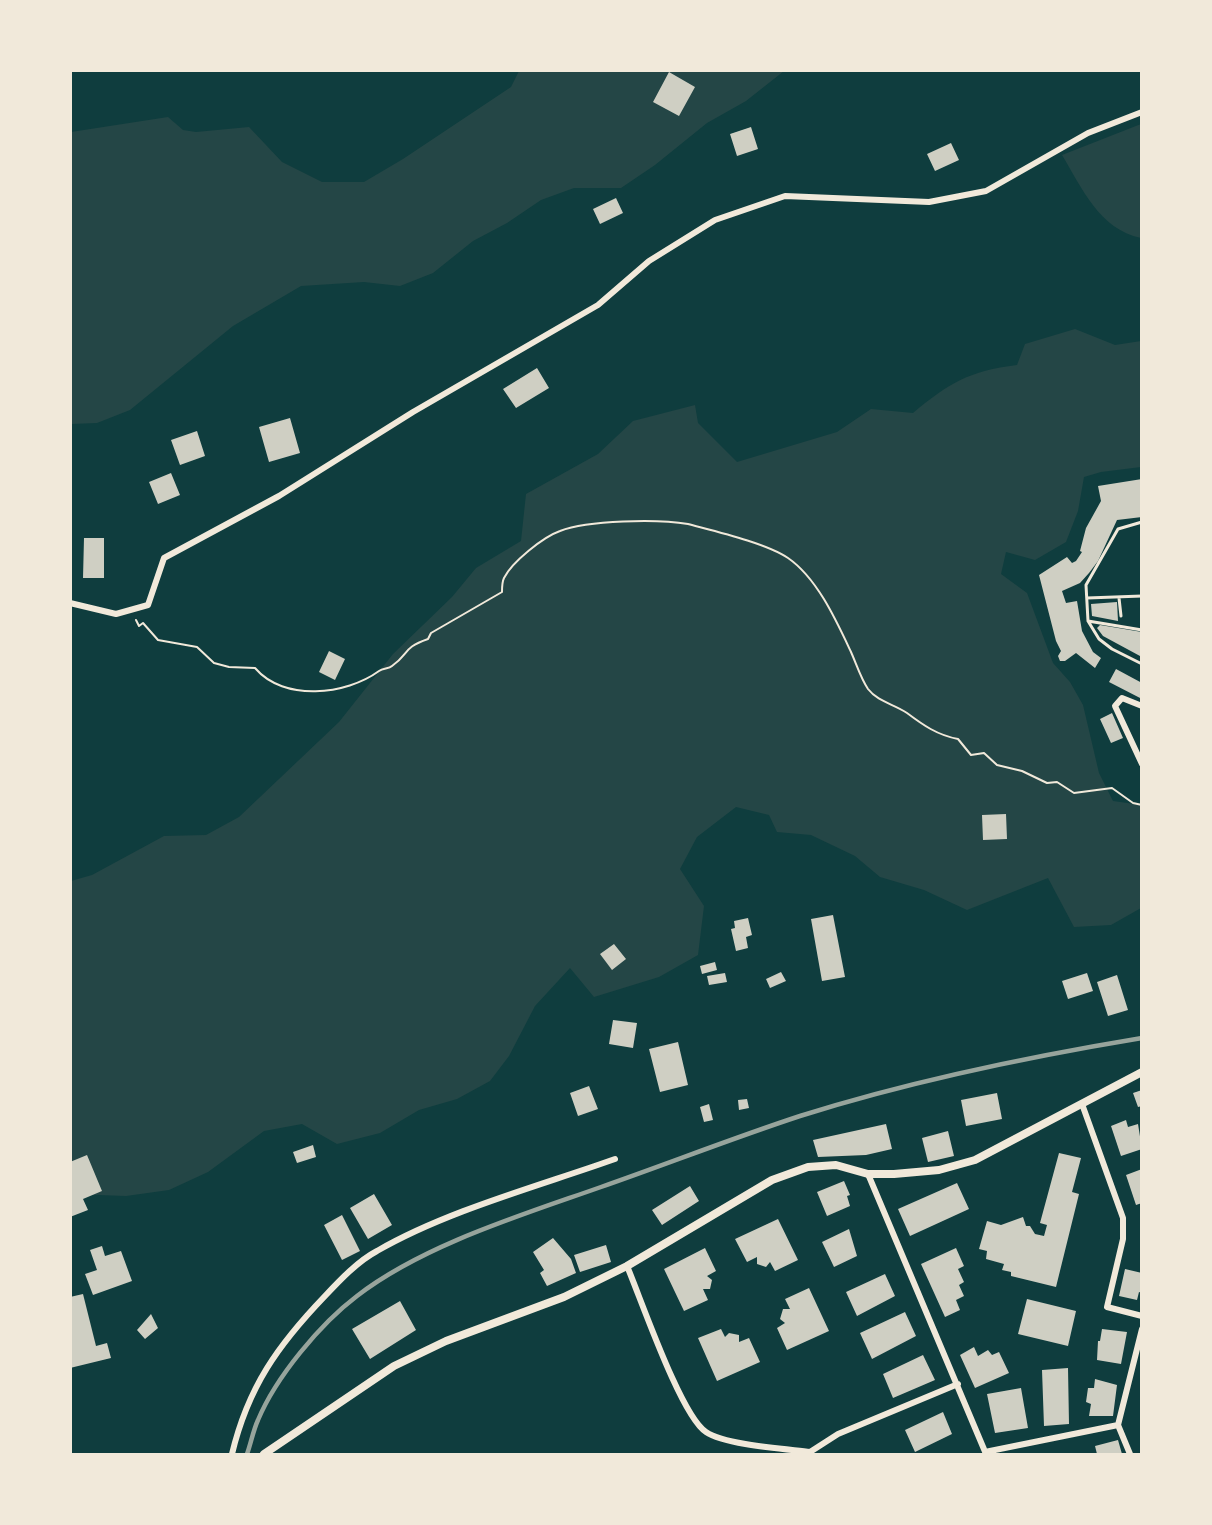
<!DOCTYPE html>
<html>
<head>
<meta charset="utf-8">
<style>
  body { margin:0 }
  #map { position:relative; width:1212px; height:1525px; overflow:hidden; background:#0f3d3e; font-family:"Open Sans",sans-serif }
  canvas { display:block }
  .frame { position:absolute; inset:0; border:72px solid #f1e9da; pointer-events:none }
</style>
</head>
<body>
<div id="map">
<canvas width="1212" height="1525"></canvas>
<div class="frame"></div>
</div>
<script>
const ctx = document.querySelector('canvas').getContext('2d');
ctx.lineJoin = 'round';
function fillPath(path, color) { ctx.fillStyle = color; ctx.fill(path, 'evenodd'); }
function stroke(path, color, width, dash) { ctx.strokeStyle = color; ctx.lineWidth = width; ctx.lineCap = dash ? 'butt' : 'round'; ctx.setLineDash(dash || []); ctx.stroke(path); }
const green = new Path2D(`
  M519,71h265l-38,30 -39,22 -52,42 -34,23h-47l-33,12 -34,23 -34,18 -40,32 -33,13 -36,-4 -63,4 -68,40 -103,84 -33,13 -26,1v-292l97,-15 15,13 13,2 53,-5 33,35 40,20h42l39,-23 108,-72z
  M1141,124v114c-42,-9 -59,-50 -79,-83z
  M1075,329l40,16 26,-4v126l-40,5 -17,5 -6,34 -12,31 -31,18 -29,-8 -5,22 26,19 26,70 17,19 13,23 16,68 14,28 28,4v103l-30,17 -37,2 -26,-49 -81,32 -43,-20 -44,-13 -25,-21 -44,-21 -34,-3 -8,-17 -33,-8 -39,30 -17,32 24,37 -6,49 -39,22 -65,20 -24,-29 -35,38 -26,50 -19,25 -33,18 -38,11 -39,23 -43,11 -35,-20 -38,7 -56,41 -39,18 -43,6 -55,-2v-313l21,-6 72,-39 42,-1 33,-18 100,-95 54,-68 59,-57 24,-29 45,-27 5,-47 72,-40 35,-33 62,-16 3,18 39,39 100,-30 34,-23 42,4c36,-30 56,-42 104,-48l8,-21z`);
const building = new Path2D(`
  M669,72l26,15 -16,29 -26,-14z
  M751,127l7,22 -21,7 -7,-22z
  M951,143l8,17 -24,11 -8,-17z
  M616,198l7,15 -23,11 -7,-15z
  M537,368l12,20 -33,20 -13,-19z
  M290,418l10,35 -31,9 -10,-35z
  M197,431l8,25 -25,9 -9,-25z
  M171,473l9,22 -22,9 -9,-22z
  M1142,479v38l-25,3 -19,41 -9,12 -9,10 -18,8 4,12 11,-2 5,30 11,21 8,6 -6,10 -19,-15 -11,8h-5l-2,-5 3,-5 -5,-10 -17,-66 28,-18 5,6 4,-2 6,-9 -2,-1 6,-23 15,-27 -3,-15z
  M84,538h20v40h-21z
  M1117,602l1,19 -26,-5 -1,-12z
  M1100,625l42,7 -2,24 -37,-20 -6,-8z
  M329,651l16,8 -10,21 -16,-8z
  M1116,669l26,14v16l-33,-17z
  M1112,713l11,25 -12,5 -11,-24z
  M1006,814l1,25 -24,1 -1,-25z
  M833,915l12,62 -23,4 -11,-62z
  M748,918l4,17 -6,2 2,11 -12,3 -5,-22 4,-1 -1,-7z
  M614,944l12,15 -14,11 -12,-16z
  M715,962l2,8 -15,4 -2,-8z
  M781,972l5,9 -16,7 -4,-9z
  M725,973l2,9 -18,3 -2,-9z
  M1087,973l6,18 -25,8 -6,-18z
  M1117,975l11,35 -20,6 -11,-34z
  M613,1020l24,3 -4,25 -24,-4z
  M678,1042l10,43 -28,7 -11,-43z
  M589,1086l9,23 -20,7 -8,-23z
  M1142,1090v16l-4,1 -5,-14z
  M997,1093l5,26 -36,7 -5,-26z
  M747,1099l2,9 -10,2 -1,-10z
  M709,1104l4,16 -9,2 -4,-15z
  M1126,1120l2,7 10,-3 4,25 -21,7 -10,-30z
  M886,1124l6,25 -26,6 -48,2 -5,-17z
  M948,1131l6,25 -26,6 -6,-24z
  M313,1145l3,12 -19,6 -4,-11z
  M1059,1153l22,5 -9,34 7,2 -23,93 -45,-11v-4l-9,-2 2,-6 -18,-5 1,-8 -8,-2 8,-28 14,4 22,-8 3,9h4l5,8 9,2 3,-11 -7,-2z
  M87,1155l15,36 -19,8 5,11 -18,7v-55z
  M1142,1169v34l-6,2 -10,-30z
  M844,1181l6,14 -3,1 3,10 -23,10 -10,-24z
  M957,1183l12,26 -59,27 -12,-27z
  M690,1186l9,15 -37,24 -10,-15z
  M374,1194l18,31 -24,14 -18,-31z
  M342,1215l18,36 -18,9 -18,-35z
  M778,1219l20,41 -23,11 -5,-9 -4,5 -9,-3v-7l-10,5 -12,-23z
  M849,1229l8,27 -23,11 -12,-25z
  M553,1238l18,21 5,14 -29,13 -7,-13 4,-3 -11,-18z
  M606,1245l5,17 -31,10 -6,-17z
  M102,1246l3,10 16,-5 11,30 -39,14 -8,-21 12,-4 -7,-20z
  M705,1248l11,23 -9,5 5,4 -2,9h-7l5,11 -24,11 -20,-42z
  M956,1248l8,18 -6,3 6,13 -5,3 5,11 -8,4 4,10 -15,7 -24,-53z
  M1125,1269l17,4v20l-3,-1 -2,8 -18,-4z
  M885,1274l10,22 -38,20 -11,-24z
  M809,1288l20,43 -42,19 -10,-22 8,-5 -5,-4 3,-10h7l-5,-10z
  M83,1294l13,52 11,-3 4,15 -41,10v-71z
  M1027,1299l49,12 -8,35 -50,-12z
  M400,1301l16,29 -46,29 -18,-30z
  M905,1312l11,24 -44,23 -12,-26z
  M151,1314l7,14 -13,11 -8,-9z
  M721,1329l4,8 4,-4 10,2v7l10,-4 11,24 -43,19 -19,-43z
  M1102,1329l25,3 -6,32 -24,-4 1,-19h2z
  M974,1347l4,9 10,-6 4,5 7,-3 10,21 -34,15 -15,-33z
  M923,1355l12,25 -42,18 -10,-24z
  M1068,1368l1,56 -25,2 -2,-56z
  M1095,1379l22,6 -4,31h-24l2,-12 -5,-2 2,-14h6z
  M1021,1388l7,40 -33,5 -8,-39z
  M943,1412l9,22 -37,18 -10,-22z
  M1118,1440l4,14h-25l-2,-8z`);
const path = new Path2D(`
  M136,620l3,6 4,-3 15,17 39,7 17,16 15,4 26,1c29,34 91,27 124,3 4,-3 10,-2 13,-5 18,-13 10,-18 36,-27l3,-6 71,-41c0,-4 0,-10 2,-14 8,-16 39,-41 56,-47 28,-11 98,-12 128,-7 26,7 78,19 100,34 29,20 48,62 63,94 5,11 10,27 17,37 10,13 26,15 39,24 16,12 30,22 51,26l13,16 13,-2 13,12 25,6 25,12 10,-1 17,11 38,-5 21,15 9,2`);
const service = new Path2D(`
  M1142,522l-24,7 -32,56 2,36 11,18 13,10 30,15
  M1087,598l55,-2
  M1119,598l2,18
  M1088,621l54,9`);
const minor = new Path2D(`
  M70,603l46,11 32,-9 16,-47 115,-62 134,-84 185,-107 51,-44 66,-41 70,-24 144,6 57,-11 102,-58 54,-21
  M1142,706l-20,-8 -7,8 27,58
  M1082,1104l41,114v21l-16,68 35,9
  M868,1174l118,280
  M627,1266c14,33 54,150 79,166 19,13 80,17 104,20l28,-18 120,-50
  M985,1452l133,-27
  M232,1454c16,-67 46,-109 93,-158 15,-16 33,-35 52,-45 69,-40 162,-65 238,-92
  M1130,1454l-12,-29 24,-96`);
const tertiary = new Path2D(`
  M264,1454l130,-88 52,-25 118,-44 63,-31 145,-86 36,-13 28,-2 32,9h26l45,-4 36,-10 167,-88`);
const rail = new Path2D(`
  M247,1454c4,-11 6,-23 11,-34 18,-43 62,-96 99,-124 66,-51 165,-81 244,-109 66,-23 132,-49 199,-71 111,-35 227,-59 342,-78`);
fillPath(green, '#244646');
fillPath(building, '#cfcfc3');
stroke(path, '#f1e9da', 2);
stroke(service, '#f1e9da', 3);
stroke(minor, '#f1e9da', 6);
stroke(tertiary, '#f1e9da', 8);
stroke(rail, '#97a49c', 4.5);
</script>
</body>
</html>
